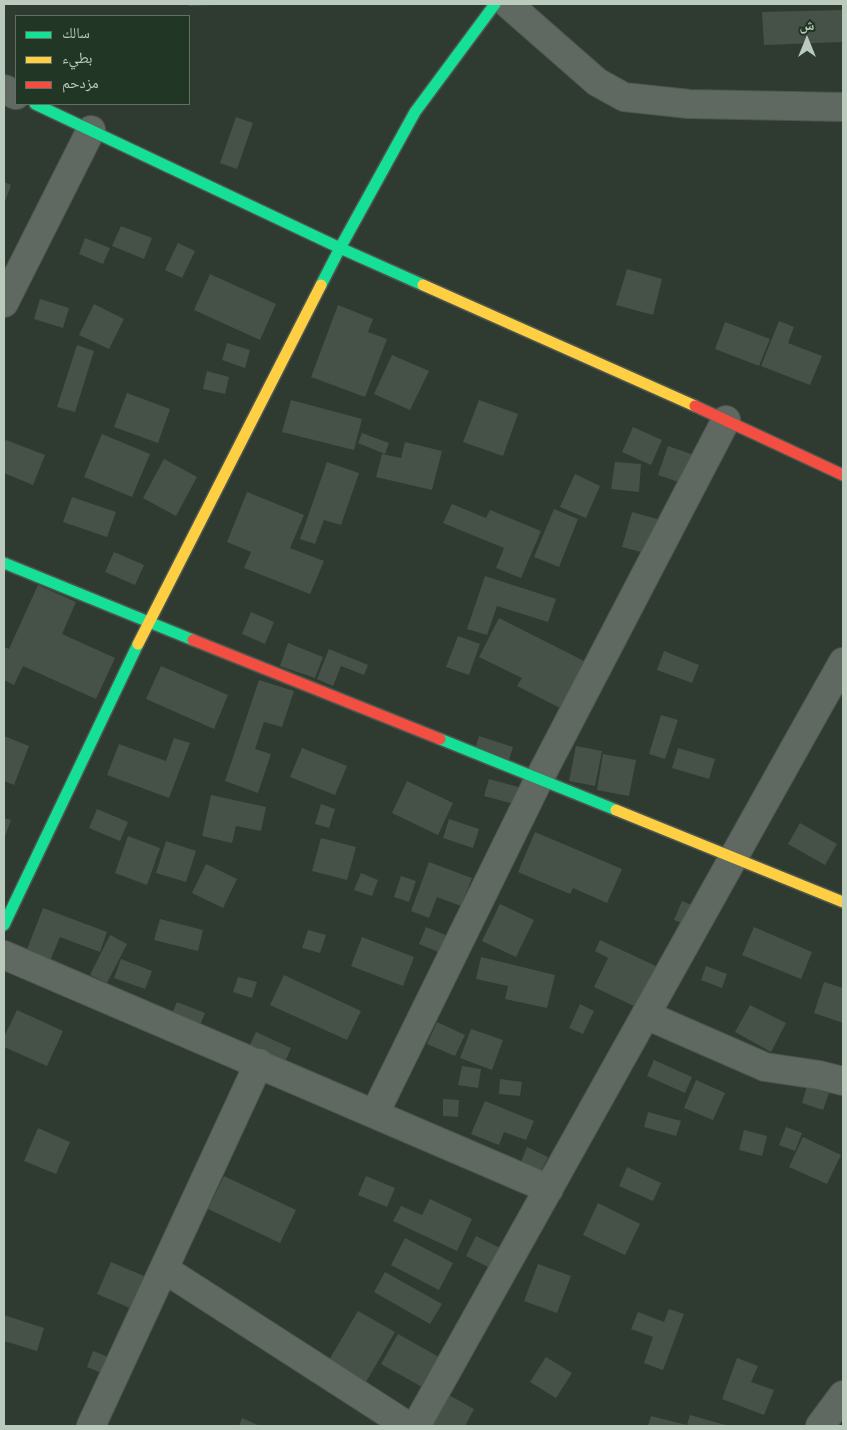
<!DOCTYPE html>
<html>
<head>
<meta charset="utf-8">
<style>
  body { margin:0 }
  #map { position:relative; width:847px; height:1430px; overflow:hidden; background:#2f3b30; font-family:Mulish,"Noto Naskh Arabic",sans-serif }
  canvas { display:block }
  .frame { position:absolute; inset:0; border:5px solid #bacbbd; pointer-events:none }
  .legend { position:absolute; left:15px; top:15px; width:175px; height:90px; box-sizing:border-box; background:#223625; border:1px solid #5f7262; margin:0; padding:6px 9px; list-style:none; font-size:15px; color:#bacbbd }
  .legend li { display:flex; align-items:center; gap:10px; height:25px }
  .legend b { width:25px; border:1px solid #5f7262 }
  .north { position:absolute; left:782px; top:15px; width:50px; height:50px; -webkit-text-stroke:4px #223625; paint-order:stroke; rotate:0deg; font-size:14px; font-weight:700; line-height:20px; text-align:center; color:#bacbbd }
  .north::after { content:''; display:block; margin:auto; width:18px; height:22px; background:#bacbbd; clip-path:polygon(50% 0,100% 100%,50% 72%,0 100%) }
</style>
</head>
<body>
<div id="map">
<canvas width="847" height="1430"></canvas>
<div class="frame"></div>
<ul class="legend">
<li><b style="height:6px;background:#16e098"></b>سالك</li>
<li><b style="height:6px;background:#ffcf43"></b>بطيء</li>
<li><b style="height:6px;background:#f24e42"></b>مزدحم</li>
</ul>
<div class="north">ش</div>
</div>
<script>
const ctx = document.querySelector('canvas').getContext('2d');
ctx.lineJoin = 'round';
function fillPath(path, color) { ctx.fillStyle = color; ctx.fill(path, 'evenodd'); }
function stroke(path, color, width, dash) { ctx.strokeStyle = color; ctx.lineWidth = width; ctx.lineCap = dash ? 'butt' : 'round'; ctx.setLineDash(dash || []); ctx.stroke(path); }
const building = new Path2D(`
  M189,4h27v1l-27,1z
  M843,10v32l-79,3 -2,-33z
  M236,117l17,6 -16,46 -17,-6z
  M4,182l7,3 -7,19z
  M121,226l31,12 -8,21 -32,-13z
  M85,238l25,10 -7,16 -24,-10z
  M178,243l17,8 -13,27 -17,-8z
  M627,269l35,10 -9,36 -37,-10z
  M210,274l66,30 -16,36 -66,-30z
  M40,299l29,9 -6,20 -29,-9z
  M94,304l30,15 -15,30 -30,-14z
  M338,305l35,14 -5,13 19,7 -22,58 -54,-20z
  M779,321l15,6 -6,16 34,13 -12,29 -49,-19z
  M725,322l45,17 -11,27 -44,-17z
  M227,343l23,7 -5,18 -23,-8z
  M77,345l17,6 -19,61 -18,-5z
  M392,355l37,16 -19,39 -36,-16z
  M207,371l22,6 -4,17 -22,-5z
  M127,393l43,16 -12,34 -44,-16z
  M291,400l71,19 -8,31 -72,-18z
  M479,400l39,14 -15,42 -40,-14z
  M633,427l29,13 -11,25 -29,-13z
  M362,433l27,10 -4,11 -27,-11z
  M102,434l48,20 -18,43 -48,-20z
  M6,440l39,15 -12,30 -29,-12v-28z
  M405,442l37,9 -10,39 -56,-13 6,-23 19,4z
  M668,446l26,9 -10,29 -26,-9z
  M164,459l33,18 -21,39 -33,-18z
  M327,462l32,11 -18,52 -17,-5 -9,24 -15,-5z
  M615,462l26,2 -2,28 -28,-3z
  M575,474l25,12 -14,32 -26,-11z
  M247,492l57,23 -14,33 34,13 -14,33 -66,-26 7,-16 -24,-10z
  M72,497l44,15 -9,25 -44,-15z
  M452,504l34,14 4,-8 51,21 -20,47 -25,-10 8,-20 -61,-25z
  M554,509l24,10 -19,48 -25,-10z
  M632,512l29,8 -9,35 -30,-8z
  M114,552l30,13 -9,20 -30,-13z
  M485,576l71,23 -8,23 -51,-16 -10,29 -20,-6z
  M38,585l38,17 -14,32 53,24 -19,41 -73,-33 -9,19 -10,-5v-33l5,2z
  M251,612l23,10 -9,22 -23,-10z
  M499,618l89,45 -24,47 -47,-24 5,-8 -43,-21z
  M458,636l22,8 -11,31 -23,-8z
  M288,643l35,14 -8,21 -35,-12z
  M329,649l39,16 -4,10 -23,-9 -8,20 -16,-7z
  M664,651l35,14 -7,18 -35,-13z
  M161,666l67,29 -14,34 -68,-30z
  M259,680l35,11 -12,36 -18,-5 -9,27 16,5 -13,39 -33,-12z
  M661,715l17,5 -13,39 -16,-5z
  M4,736l25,10 -15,39 -10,-4z
  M479,736l34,11 -4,13 -34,-11z
  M174,738l16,5 -21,55 -62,-23 12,-31 47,17z
  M576,746l26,5 -7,35 -26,-5z
  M302,748l45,18 -12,29 -45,-18z
  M678,748l37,11 -6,20 -37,-11z
  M603,754l33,6 -7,36 -32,-6z
  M489,779l33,9 -4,17 -34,-9z
  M407,781l46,22 -15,32 -46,-22z
  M211,795l55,12 -5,24 -25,-5 -4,17 -30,-7z
  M321,804l14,5 -6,19 -14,-4z
  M97,809l31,13 -8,19 -31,-13z
  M4,818l7,2 -7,19z
  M449,819l30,10 -6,19 -30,-10z
  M800,823l37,21 -12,21 -37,-21z
  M535,832l87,37 -15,34 -34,-15 -3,6 -52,-22z
  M128,836l32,12 -13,37 -32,-12z
  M321,838l35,9 -9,33 -35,-9z
  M166,841l30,10 -10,31 -30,-9z
  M429,862l43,16 -11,28 -24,-9 -8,21 -18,-7z
  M206,864l31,15 -14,29 -31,-15z
  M361,873l17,7 -6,16 -18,-6z
  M401,876l15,5 -7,21 -15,-5z
  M682,901l17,7 -8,18 -17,-6z
  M500,904l34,16 -18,37 -34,-16z
  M43,908l64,24 -7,20 -40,-15 -10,24 -24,-9z
  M160,919l43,11 -5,21 -44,-11z
  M426,927l22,9 -7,17 -22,-9z
  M754,927l58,25 -11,27 -59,-24z
  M308,930l18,5 -6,18 -18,-5z
  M110,935l17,9 -20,39 -17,-8z
  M362,937l52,20 -11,29 -52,-20z
  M600,940l56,26 -20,41 -42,-20 14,-29 -13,-7z
  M481,957l74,18 -8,33 -42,-9 3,-13 -32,-7z
  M121,959l31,12 -7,18 -31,-11z
  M706,966l21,8 -5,14 -21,-8z
  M284,975l77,36 -14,29 -77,-35z
  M238,977l19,5 -5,16 -19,-6z
  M824,982l19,6v35l-29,-10z
  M177,1002l28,11 -6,14 -28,-11z
  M580,1004l14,7 -11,23 -14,-6z
  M750,1005l36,18 -15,29 -36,-20z
  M17,1010l46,21 -16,35 -43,-19v-10z
  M437,1022l28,13 -10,21 -28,-12z
  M471,1029l32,11 -11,30 -32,-12z
  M256,1032l35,16 -8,19 -36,-16z
  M654,1060l38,17 -7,16 -38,-17z
  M462,1066l19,3 -3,19 -20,-3z
  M500,1079l22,3 -2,14 -21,-2z
  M696,1080l29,13 -12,27 -29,-12z
  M807,1086l22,7 -6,17 -21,-7z
  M443,1099l16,1 -1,17 -15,-1z
  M485,1101l49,20 -8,19 -22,-8 -5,13 -28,-11z
  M648,1112l33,9 -5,15 -32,-9z
  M786,1127l16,6 -7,18 -16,-6z
  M38,1128l32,14 -14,32 -32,-13z
  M744,1130l23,6 -5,20 -23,-6z
  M803,1137l38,18 -14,29 -38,-17z
  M527,1147l21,10 -7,14 -20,-9z
  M627,1167l34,16 -8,18 -34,-15z
  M224,1176l72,34 -16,33 -72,-34z
  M366,1176l29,12 -8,19 -29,-12z
  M430,1199l42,20 -15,32 -64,-30 8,-15 21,9z
  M598,1203l42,21 -15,31 -42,-20z
  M476,1236l24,12 -10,20 -24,-12z
  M405,1238l48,25 -14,27 -48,-25z
  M111,1262l33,14 -14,32 -33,-14z
  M538,1264l33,12 -14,37 -33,-12z
  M385,1272l57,32 -12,20 -56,-32z
  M669,1309l15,5 -21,56 -19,-7 9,-26 -22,-8 7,-17 26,10z
  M358,1311l37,21 -29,50 -37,-22z
  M4,1315l40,13 -7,23 -33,-10z
  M398,1334l41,23 -17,30 -41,-23z
  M93,1351l18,7 -7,16 -17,-7z
  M546,1357l26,16 -16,25 -26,-16z
  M737,1358l21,8 -7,16 23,8 -10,25 -42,-16z
  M447,1394l27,15 -9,17h-37z
  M690,1415l39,11h-81l3,-10 36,9z
  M242,1418l18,8h-21z`);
const street = new Path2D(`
  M508,4l89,78 27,15 65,7 154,3
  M4,89l12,6
  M4,303l87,-173
  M4,955l545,234
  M646,1015l119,52 54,8 24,6
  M375,1113l164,-334 187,-359
  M164,1269l244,157
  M91,1426l168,-363
  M416,1426c143,-255 284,-510 427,-764
  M820,1426l23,-31`);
const fast = new Path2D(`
  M35,104l305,144 83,37
  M321,285l19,-37 75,-136 80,-108
  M4,563l189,77
  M440,739l176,71
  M4,925l134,-281`);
const slow = new Path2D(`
  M423,285l272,121
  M138,644l183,-359
  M616,810l227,92`);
const jam = new Path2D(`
  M695,406l148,69
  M193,640l247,99`);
fillPath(building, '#465148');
stroke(street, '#4e574f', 30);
stroke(fast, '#4e574f', 14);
stroke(slow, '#4e574f', 14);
stroke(jam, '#4e574f', 14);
stroke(street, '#5f6961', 28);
stroke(fast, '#16e098', 11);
stroke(slow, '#ffcf43', 11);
stroke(jam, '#f24e42', 11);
</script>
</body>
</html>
